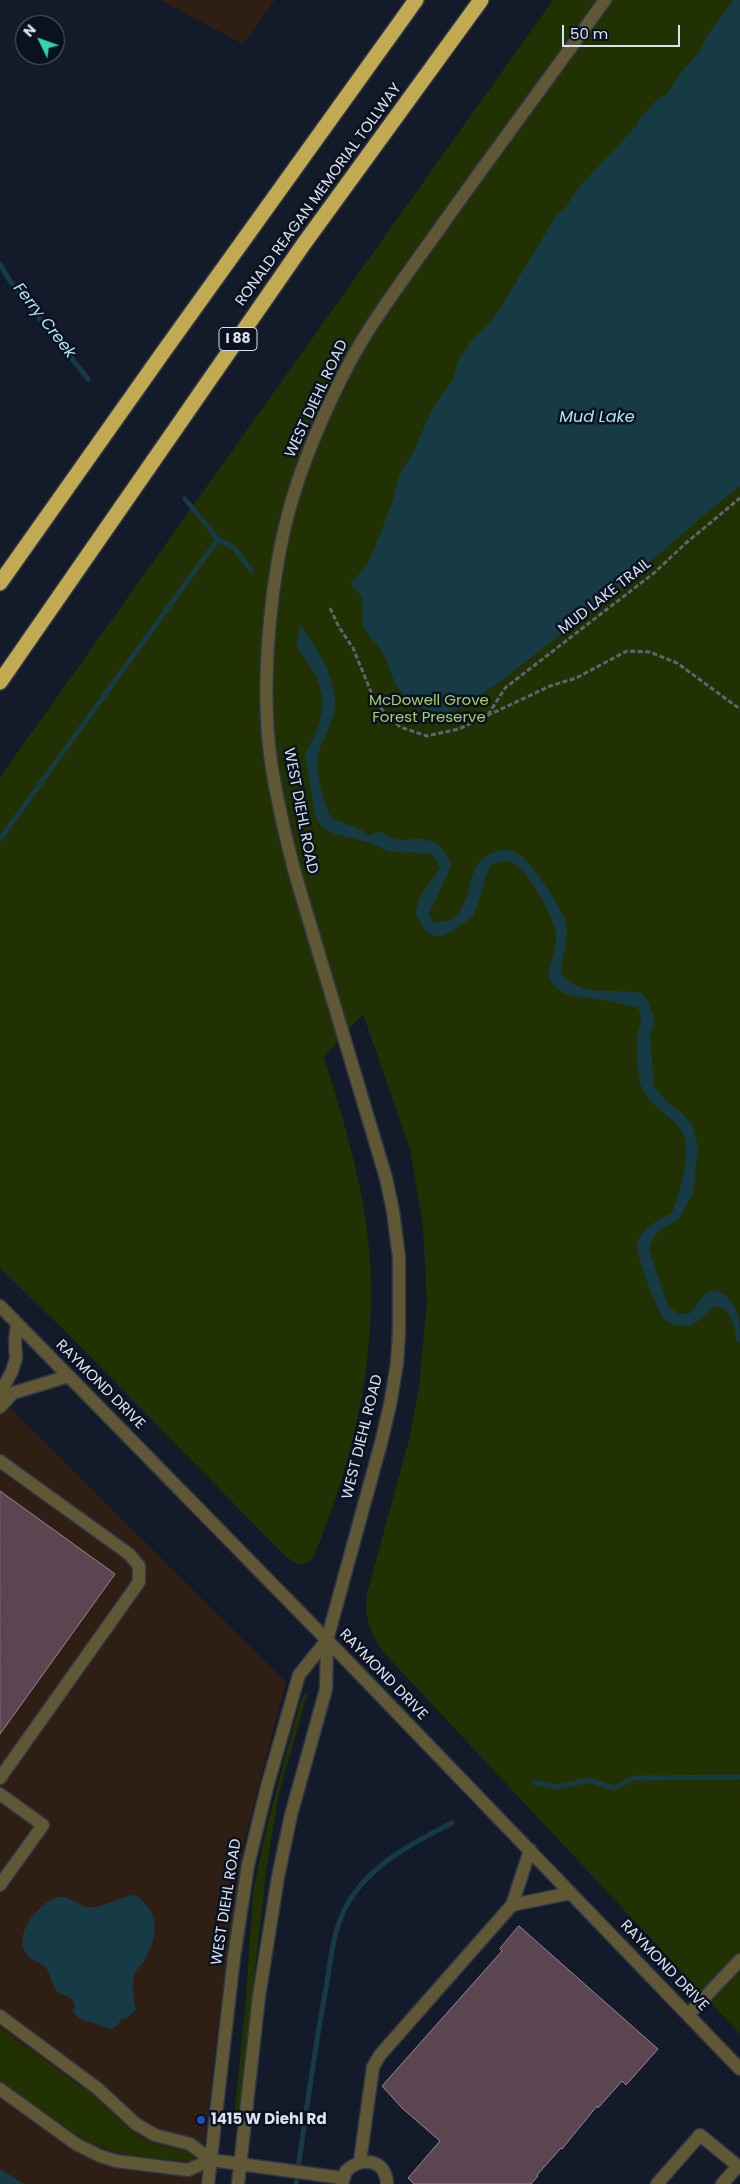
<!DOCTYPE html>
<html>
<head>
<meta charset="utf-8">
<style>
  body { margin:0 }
  #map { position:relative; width:740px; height:2184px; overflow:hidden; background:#131b2b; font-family:Poppins,sans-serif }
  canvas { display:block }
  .north { position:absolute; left:15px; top:15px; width:50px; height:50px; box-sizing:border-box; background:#0a1121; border:1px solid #5e6573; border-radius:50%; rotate:312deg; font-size:14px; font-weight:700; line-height:20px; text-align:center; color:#dce2ed }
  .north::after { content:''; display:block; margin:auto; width:18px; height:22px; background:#35d4a7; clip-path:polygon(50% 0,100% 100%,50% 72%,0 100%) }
  .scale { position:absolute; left:562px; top:25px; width:118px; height:22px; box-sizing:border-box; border:2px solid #dce2ed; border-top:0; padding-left:6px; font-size:15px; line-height:18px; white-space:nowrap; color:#dce2ed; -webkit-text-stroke:4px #0a1121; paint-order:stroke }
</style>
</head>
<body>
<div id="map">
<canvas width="740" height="2184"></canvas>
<div class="north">N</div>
<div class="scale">50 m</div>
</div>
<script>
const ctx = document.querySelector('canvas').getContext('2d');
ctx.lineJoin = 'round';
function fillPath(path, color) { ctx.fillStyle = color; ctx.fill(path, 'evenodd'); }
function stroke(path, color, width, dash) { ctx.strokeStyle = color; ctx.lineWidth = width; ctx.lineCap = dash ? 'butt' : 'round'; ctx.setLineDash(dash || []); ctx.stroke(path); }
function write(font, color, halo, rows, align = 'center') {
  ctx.font = font + ' Poppins,sans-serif'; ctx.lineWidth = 5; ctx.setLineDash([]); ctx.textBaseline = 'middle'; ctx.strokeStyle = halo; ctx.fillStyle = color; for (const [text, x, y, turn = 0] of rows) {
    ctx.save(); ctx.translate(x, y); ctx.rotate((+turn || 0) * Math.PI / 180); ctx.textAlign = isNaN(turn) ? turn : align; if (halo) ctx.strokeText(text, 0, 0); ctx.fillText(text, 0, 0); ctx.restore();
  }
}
const commercial = new Path2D(`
  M160,0h115l-32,44z
  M0,1398l286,284 -42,160 -31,223 -13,119h-200z`);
const green = new Path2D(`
  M553,0h187v2034l-354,-379c-14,-19 -23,-38 -19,-61l43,-158 9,-50 8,-82 -4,-78 -13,-77 -47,-135 -39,43c15,48 30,97 39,147 22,121 -3,240 -49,352 -12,14 -17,8 -30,-1l-210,-215 -74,-72v-491z
  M305,1693l2,2 -28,98 -12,71 -29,257 -3,5h-2l13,-128 7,-106 15,-70 31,-116z
  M0,2029l90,64 49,45 21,8 35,7 2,3 -2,5c-23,-2 -47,-3 -70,-7 -44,-8 -89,-49 -125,-75z`);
const water = new Path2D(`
  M733,0h7v486l-36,29 -85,74 -118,92 -30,21 -20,10h-16l-15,-4 -3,-8 -13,-5 -8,-9 -11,-29 -8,-12 -10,-12 -4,-7 -1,-30 -12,-12 18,-20 22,-55 10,-36 13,-20 19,-44 21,-29 5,-19 14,-21 17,-17 13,-18 56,-92 6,-3 15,-23 58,-62 3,-7 19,-20 8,-4 14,-22 18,-19 6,-14z
  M300,625c15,21 32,45 35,72 2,21 -12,39 -17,58 -4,15 6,49 13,63l29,11 9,7 10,-5c6,3 15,9 22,9 4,1 8,-1 12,-1 21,-1 33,7 38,27l-22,48 4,8c33,4 33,-30 41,-51 3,-8 11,-15 19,-18 8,-4 18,-4 26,1 11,7 45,56 47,69 3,16 -4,34 -5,50 16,25 55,15 81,20 8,9 8,17 13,27l-5,15 4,51 11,14 19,15 9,11 5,21 -5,47 -15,26 -16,8 -9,10 -4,11 19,57 11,8h10c6,-6 11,-16 18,-21 4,-3 10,-2 15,0 18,12 18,29 18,51l-3,-2c-3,-15 -4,-32 -21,-36 -11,7 -17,19 -31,20 -8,0 -17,-3 -22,-8 -5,-6 -27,-64 -26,-72 2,-17 21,-26 35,-33 8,-22 24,-69 5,-88 -14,-15 -34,-24 -38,-46 -1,-6 -3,-36 -2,-42 2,-11 7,-18 1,-29 -12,-3 -23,-6 -35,-8 -23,-5 -42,1 -55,-24 1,-14 10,-28 8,-42 -1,-15 -28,-63 -41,-70 -7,-4 -16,-2 -23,0 -10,15 -9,35 -19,51 -3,4 -10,9 -15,12 -23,16 -32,10 -43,-15l6,-17 19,-27 -5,-11 -6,-4 -40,-1 -18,-9 -39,-10 -10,-6 -7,-11 -10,-62 10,-19 7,-22v-19l-6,-19 -19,-28z
  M135,1895c25,17 24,39 10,64 -3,6 -9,10 -11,16 -3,11 0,24 2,35l-9,8 -6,1c-7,16 -14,8 -25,5 -11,-4 -16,-2 -23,-13l2,-6 -3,-6c-5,-4 -11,-3 -16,-9 -5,-6 -5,-19 -12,-24 -5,-4 -11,-5 -16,-10 -17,-19 8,-50 27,-58 11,-5 21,7 32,9 18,2 31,-11 48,-12z
  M0,2169l24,15h-24z`);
const stream = new Path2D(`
  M0,264l10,17 78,98
  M185,499l33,40 16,9 18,23
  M0,839l218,-300
  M534,1782l23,5 32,-7 25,8 19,-10 107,-1
  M296,2184c9,-66 18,-131 30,-196 5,-28 7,-60 22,-85 22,-38 66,-61 104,-80`);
const building = new Path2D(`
  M0,1491l115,83 -115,160z
  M519,1926l139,123 -32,36 -4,-4 -24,27 -1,-2 -35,43 -1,-1 -24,27 1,1 -7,8h-117l-6,-6 32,-37 -38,-33 -20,-22 120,-135 -2,-2z`);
const path = new Path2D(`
  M330,608l9,19 14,21 23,56 24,23 27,9 32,-7 91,-43 26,-8 51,-27 23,1 27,11 63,46
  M488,715l17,-27 149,-115 32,-30 54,-45`);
const minor = new Path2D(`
  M0,1306l327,334 413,429
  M0,1394l12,-23 4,-13 -1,-17 2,-17
  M0,1407l13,-14 56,-17
  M0,1461l129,93 10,12v16l-139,196
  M0,1794l43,31 -43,60
  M512,1905l59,-12
  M688,2015l52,-55
  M0,2016l97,72 39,36 19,11 35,9 21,16
  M0,2089l76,55 24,12 16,5 72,9 23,-10 131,18
  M360,2161l13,-94 7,-12 132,-150 18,-55
  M208,2184l26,-227 14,-92 19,-78 32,-112 28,-35
  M238,2184l21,-188 19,-119 13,-62 35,-126 1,-49 54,-197 9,-38 7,-42 2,-31v-75l-6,-46 -7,-33 -90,-301c-10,-38 -19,-76 -25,-115 -11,-77 -1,-187 21,-262 15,-51 44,-116 71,-161 26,-42 56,-81 84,-121 52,-73 106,-145 158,-218
  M342,2184l4,-13c16,-15 40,-12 41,13
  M657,2184l43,-49 38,31 -16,18`);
const highway = new Path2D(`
  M0,583l164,-232 252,-351
  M0,682l303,-437 178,-245`);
const markers = [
  [201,2120,5,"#1a4fb4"]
];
const shields = [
  [238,339,38]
];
const shieldNames = [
  ["I 88",238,339]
];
const streetNames = [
  ["RONALD REAGAN MEMORIAL TOLLWAY",319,195,-54],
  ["WEST DIEHL ROAD",317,399,-65],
  ["MUD LAKE TRAIL",605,597,-38],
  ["WEST DIEHL ROAD",300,811,79],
  ["RAYMOND DRIVE",100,1385,45],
  ["WEST DIEHL ROAD",363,1437,-76],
  ["RAYMOND DRIVE",383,1675,46],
  ["WEST DIEHL ROAD",227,1902,-81],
  ["RAYMOND DRIVE",664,1966,46]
];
const parkNames = [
  ["McDowell Grove",429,701],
  ["Forest Preserve",429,718]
];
const poiNames = [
  ["1415 W Diehl Rd",211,2120]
];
const waterNames = [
  ["Ferry Creek",44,321,52],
  ["Mud Lake",597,418]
];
fillPath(commercial, '#2e1e14');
fillPath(green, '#223102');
fillPath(water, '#163b45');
stroke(stream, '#163b45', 5);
fillPath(building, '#5a4551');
stroke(building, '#9c8592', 1);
stroke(minor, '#2f3746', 15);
stroke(highway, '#2f3746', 18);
stroke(path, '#5d6472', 3, [5, 2.5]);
stroke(minor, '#605735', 12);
stroke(highway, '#c2aa52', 15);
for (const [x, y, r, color] of markers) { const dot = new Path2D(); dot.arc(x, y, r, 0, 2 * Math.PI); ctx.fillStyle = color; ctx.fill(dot); stroke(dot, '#0a1121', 2); }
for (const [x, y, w] of shields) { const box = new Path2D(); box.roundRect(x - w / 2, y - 11.5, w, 23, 4); ctx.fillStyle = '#0a1121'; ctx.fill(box); stroke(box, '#dce2ed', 1); }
write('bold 14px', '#dce2ed', null, shieldNames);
write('15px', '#dce2ed', '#0a1121', streetNames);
write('15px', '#a7cf65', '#0a1121', parkNames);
write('bold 15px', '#dce2ed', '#0a1121', poiNames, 'left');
write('italic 16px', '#b1e4f3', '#0a1121', waterNames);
</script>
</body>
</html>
